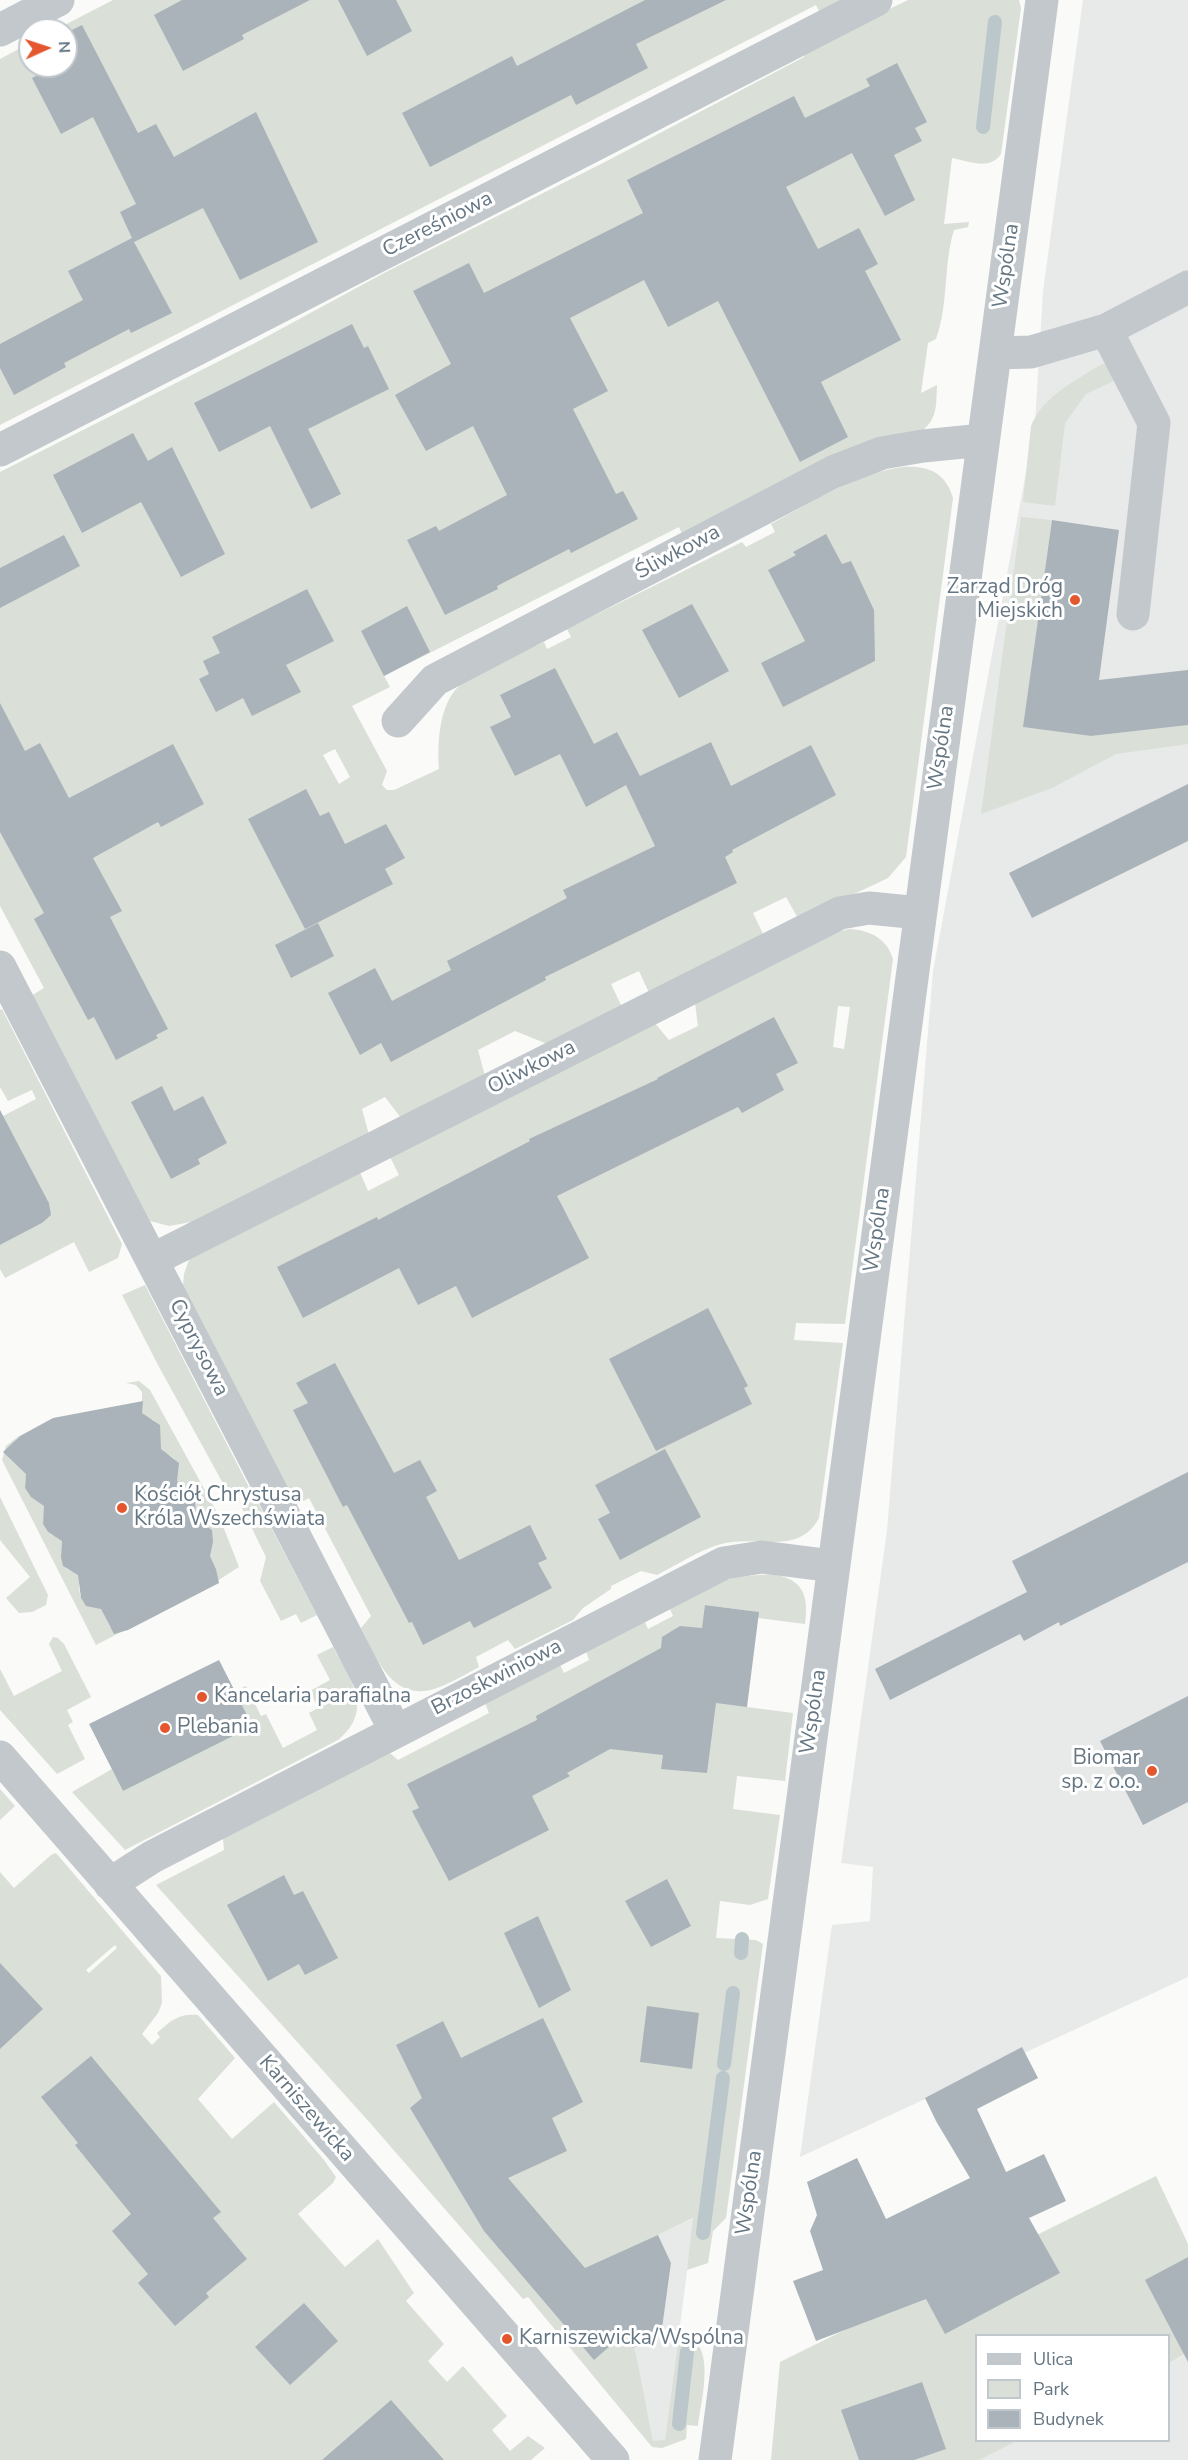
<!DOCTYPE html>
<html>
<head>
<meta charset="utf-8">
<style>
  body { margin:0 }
  #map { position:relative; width:1188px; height:2460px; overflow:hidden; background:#fafaf8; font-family:"Nunito Sans",sans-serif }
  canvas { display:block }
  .legend { position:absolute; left:975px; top:2334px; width:195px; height:108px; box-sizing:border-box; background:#fff; border:2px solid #c1c8cd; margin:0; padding:8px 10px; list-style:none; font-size:18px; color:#657683 }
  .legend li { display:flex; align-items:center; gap:12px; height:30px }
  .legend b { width:30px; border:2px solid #c1c8cd }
  .north { position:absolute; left:18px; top:18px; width:60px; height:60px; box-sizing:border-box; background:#fff; border:2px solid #c1c8cd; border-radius:50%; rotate:87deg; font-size:16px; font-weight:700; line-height:24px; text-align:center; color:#657683 }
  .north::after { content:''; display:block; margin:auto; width:21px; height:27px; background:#e4572e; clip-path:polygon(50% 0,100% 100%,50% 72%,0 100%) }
</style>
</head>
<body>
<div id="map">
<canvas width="1188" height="2460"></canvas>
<ul class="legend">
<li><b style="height:8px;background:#c3c8cc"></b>Ulica</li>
<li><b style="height:16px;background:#dadfd7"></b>Park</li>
<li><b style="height:16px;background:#aab3b9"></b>Budynek</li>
</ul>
<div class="north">N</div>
</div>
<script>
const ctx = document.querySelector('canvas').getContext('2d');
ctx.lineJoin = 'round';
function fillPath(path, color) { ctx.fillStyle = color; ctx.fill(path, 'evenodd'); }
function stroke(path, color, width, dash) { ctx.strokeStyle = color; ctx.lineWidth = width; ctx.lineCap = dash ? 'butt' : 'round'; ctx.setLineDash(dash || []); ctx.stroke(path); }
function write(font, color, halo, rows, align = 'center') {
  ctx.font = font + ' "Nunito Sans",sans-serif'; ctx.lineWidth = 6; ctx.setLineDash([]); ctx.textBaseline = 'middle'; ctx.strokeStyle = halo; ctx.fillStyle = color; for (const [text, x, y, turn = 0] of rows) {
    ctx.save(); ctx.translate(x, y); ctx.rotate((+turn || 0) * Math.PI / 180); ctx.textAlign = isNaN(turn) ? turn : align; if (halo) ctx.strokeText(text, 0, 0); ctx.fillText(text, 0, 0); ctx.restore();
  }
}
const built = new Path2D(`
  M1083,0h105v1977l-388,180 32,-232 38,-4 3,-54 -32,-4 46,-333 46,-559 102,-547 8,-133z
  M694,2218l-29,223h-12l-17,-88 -3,-5 28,-12 10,-73 -13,-28z
  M1188,2353v107h-209l38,-19 151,-1 1,-77z`);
const green = new Path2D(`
  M113,0h733l-26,13 -4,-8 -816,420v-366l30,-16v23h36v-36h-11z
  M908,0h111l2,8 -20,146c-11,17 -33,7 -49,4l-8,66 25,-2 -1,5 -14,3c-11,35 -5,73 -18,109l-8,4 -7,50 16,-8c-1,18 1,33 -14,45l-241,104 -3,-7 -295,149 6,11 -38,19 35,65 -5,14 5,5h7l45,-21c-2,-26 0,-65 21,-84 16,-14 63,-33 84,-43l3,7 24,-12 -4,-8 175,-87 4,5 29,-15 -4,-8c39,-20 161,-101 182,-26l-47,359 -18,21 -89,42 -13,-23 -33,16 11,23 -114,59 -11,-24 -28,13 11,23 -72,38 -35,-14 -37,19 7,26 -84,42 -16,-21 -23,12 7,26 -172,86 -28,5 -19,-5 -119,-225 13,-8 -44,-82v-434l255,-129 131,-71 219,-110 199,-105 1,-7zM335,749l15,28 -11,7 -16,-29z
  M1102,364h8l8,15 -32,15 -21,29 -10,83 -32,-4 8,-76c12,-30 44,-45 71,-62z
  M1021,517l31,3 -28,207 67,9 97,-11v19l-72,10 -64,34 -71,26z
  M849,929c20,1 38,9 44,30l-48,365 -49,-1 -2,17 49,3 -24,175c-21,39 -62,16 -98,26 -22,6 -44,21 -64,31l-16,-4 -30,15v3l-28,19 -10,12 -58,29 -7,-9 -32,17 3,10c-13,7 -28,16 -42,21 -44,16 -61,-30 -76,-60l10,-12 -62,-118 -13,7 -113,-219 1,-12 6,-17 169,-87 9,21 31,-16 -9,-18 264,-135 15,18 29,-14 -3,-23 139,-70zM838,1006l12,1 -6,42 -11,-2z
  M2,1009l120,235 -4,14 -29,14 -15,-30 -69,36 -5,-9v-24l42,-22 8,-12 -1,-8 -46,-87 33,-17 -4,-9 -24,11 -8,-14v-77z
  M145,1285l104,202 -18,11 -73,-133 -36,-70z
  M139,1381l11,9 69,126 20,51 -22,14 -1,-12 -9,-19 5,-3v-14l-11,-10 -6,3 -1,-29 -22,-18 5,-17c-5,-6 -9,-9 -17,-6v-30l-8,-7 -10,2v-29l-6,-7 -10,-2z
  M20,1435l-9,10 -2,12 8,8 10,-2 -2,24 10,13 10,-2v14l-2,11 5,9 4,3 10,-2c1,11 -6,47 18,35 0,13 -4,24 4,35l15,1 11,23 11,5 -25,13 -94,-185 4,-14z
  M254,1495l63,120 -16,8 -5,-9 -15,7 -21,-40 6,-24 -26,-53z
  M0,1497l48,98 -2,10 -14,7 -13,1 -13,-15 24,-21 -30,-37z
  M772,1574c31,5 37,21 33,50l-47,-6v-6l-52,-7 41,102 46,6 -8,68 -48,-5 -4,33 47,6 -12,84 -18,6 -30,-4 -4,37 40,2 7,4 -37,274 -13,13 -5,32 -21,7 6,-52 -35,17 -23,75 -2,38 3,5 17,88 12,-1 14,-106c40,4 22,66 19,92l-11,-1 -1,14 -24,9 -10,-1 -124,-150 -5,2 -152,-175 -215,-239 68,-35 -1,-12 167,-85 8,7 91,-47 -4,-10 75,-38 4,8 25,-13 -3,-9 125,-66 24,-8zM670,1609l3,7 -25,13 -3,-7z
  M53,1637l5,1 6,6 27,53 -24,13 6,12 -5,3 17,34 -28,15 -57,-64v-41l14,27 48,-25 -13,-27z
  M333,1647c17,32 42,63 5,93l-213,110 -53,-58 40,-23 11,22 124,-75 -12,-25 11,-5 15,30 5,-2 17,34 34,-18 -8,-17 9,-5 -8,-17 20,-11 -13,-25z
  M0,1789l15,17 -15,14z
  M56,1853l105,123 1,27 -4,10 -16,21 10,11 8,-8 -3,-4c13,-12 22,-20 41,-18l37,43 -37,41 34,40 42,-37 50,58 12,17 -3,6 -35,31 47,53 33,-28 36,54 -8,8 38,43 -16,17 19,21 16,-16 44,50 -15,14 18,21 18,-15 17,12 -14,12h-531v-588l14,16 37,-33zM115,1945l2,3 -28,25 -3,-3z
  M1156,2176l32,68v13l-42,23 39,74 -16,9 -1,-27h-192v104l41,1 -38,19h-208l9,-98z`);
const stream = new Path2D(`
  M983,127l12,-105
  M741,1953l1,-14
  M724,2064l9,-71
  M703,2233l20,-155
  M679,2424l8,-72`);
const building = new Path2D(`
  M182,0h128l-68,35 2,4 -61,32 -29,-56z
  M338,0h58l16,31 -45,25z
  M645,0h81l-90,44 12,24 -72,37 -5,-10 -141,72 -28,-54 110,-57 5,10z
  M82,25l56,108 18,-9 18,33 82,-45 62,130 -78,38 -37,-72 -69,34 38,71 -41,20 -2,-4 -65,34 2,4 -52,28 -14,-27v-24l83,-44 -15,-29 64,-33 -12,-26 16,-8 -43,-87 -32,17 -29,-56 23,-12h11v-33z
  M897,63l30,59 -12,6 7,13 -28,14 21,45 -30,16 -33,-63 -66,34 32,62 41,-21 19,36 -13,7 36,69 -80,42 27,55 -48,25 -82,-161 -50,26 -24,-47 -74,38 38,73 -35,18 43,85 7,-3 15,28 -67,34 -2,-4 -72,37 1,3 -53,26 -38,-75 29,-14 3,5 68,-36 -34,-69 -47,25 -31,-56 56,-31 -38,-73 56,-28 15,30 159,-80 -16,-33 167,-84 11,22 65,-32 -4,-7z
  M352,324l12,24 4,-2 21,43 -81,40 33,65 -30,15 -41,-83 -51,26 -25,-49z
  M133,433l15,28 24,-14 53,107 -44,23 -40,-75 -59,31 -29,-58z
  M1052,520l67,10 -20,150 89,-10v55l-97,11 -68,-9z
  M826,534l16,30 9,-3 23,49 1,51 -92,46 -22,-44 44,-22 -37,-71 28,-15 -3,-3z
  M64,535l16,31 -80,42v-40z
  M307,589l27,52 -48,24 15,27 -49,24 -9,-18 -27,14 -17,-33 10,-5 -6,-13 17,-8 -8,-16z
  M692,604l37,67 -50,27 -37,-68z
  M407,606l23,46 -46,24 -23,-45z
  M555,668l39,76 23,-12 23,44 71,-34 20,44 80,-41 25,50 -104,55 1,2 -8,5 12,26 -192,94 1,3 -155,82 -10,-19 -21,12 -32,-62 47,-25 17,33 59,-31 -4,-9 120,-63 -4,-8 92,-44 -29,-61 -40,22 -26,-53 -45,22 -25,-49 21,-10 -11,-22z
  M0,703l25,48 15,-8 29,55 104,-54 31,60 -43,23 -3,-5 -65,36 29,53 -12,6 58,112 -12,6 2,3 -42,22 -22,-43 -6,3 -54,-101 10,-6 -44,-81z
  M1188,784v57l-156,77 -23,-45z
  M306,789l14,27 9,-4 16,32 41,-20 19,34 -20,11 8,15 -88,45 -57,-110z
  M318,923l16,33 -43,22 -16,-33z
  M774,1017l24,46 -22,11 8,16 -42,23 -4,-6 -181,89 32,62 -117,60 -16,-32 -38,19 -19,-37 -96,50 -26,-51 100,-50 1,3 152,-79 -1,-2 129,-60 -1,-1z
  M162,1086l12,25 29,-15 24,47 -29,16 2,5 -29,15 -40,-77z
  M0,1110l49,93 2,12 -9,8 -42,22z
  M708,1308l40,78 -4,2 8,16 -96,47 -47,-92z
  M335,1363l59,110 26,-13 17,31 -11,6 33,63 71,-35 17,34 -9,4 14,25 -78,40 -4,-7 -47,24 -11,-23 -3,1 -62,-118 -4,2 -50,-97 15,-7 -12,-20z
  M143,1401l-1,12 18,12 1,24 18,14 -2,18 18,18 1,20 16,11 1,12 -3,14 6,13 3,14 -91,47 -14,4 -13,-25 -15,-3 -5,-8 -3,-23 -15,-9 -2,-9 1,-16 -14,-9 -5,-8 1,-18 -13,-9 -6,-9 1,-14 -23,-22 17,-16 33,-18z
  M665,1449l36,68 -81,43 -22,-41 12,-6 -15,-28z
  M1188,1472v90l-128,64 -1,-4 -35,19 -4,-7 -130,66 -15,-31 152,-77 -15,-31z
  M705,1605l54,7 -12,95 -31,-4 -9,70 -46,-4 2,-14 -53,-6 -43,24 3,3 -38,20 17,34 -100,51 -37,-70 7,-3 -12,-24 130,-64 -1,-4 125,-68 1,-11 18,-11 22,2z
  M219,1660l28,55 -11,6 5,11 -118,59 -34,-67z
  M1188,1696v106l-45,23 -43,-84z
  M284,1875l10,20 9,-4 35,67 -33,17 -6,-11 -31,17 -41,-76z
  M667,1879l24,47 -40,21 -26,-46z
  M538,1916l33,74 -32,18 -35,-75z
  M0,1963l43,46 -43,40z
  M647,2006l52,7 -7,56 -52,-7z
  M543,2018l40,84 -31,16 15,33 -59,27 77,90 73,-33 13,28 -10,73 -28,12 -7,-16 -32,28 -110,-129 -74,-123 12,-10 -26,-53 47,-24 18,37z
  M1022,2047l16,31 -61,31 29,63 38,-18 22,47 -37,17 31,55 -115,61 -19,-35 -110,42 -23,-60 30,-11 -13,-39 7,-16 -10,-33 50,-24 29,61 84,-41 -34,-57 -11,-23z
  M91,2056l130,156 -8,6 34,41 -41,34 3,4 -34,29 -37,-43 10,-9 -36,-43 19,-17 -56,-69 3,-2 -37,-46z
  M1188,2257v105l-43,-82z
  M304,2303l34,38 -48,44 -35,-38z
  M922,2382l24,67 -32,11h-55l-18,-50z
  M391,2400l53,60h-122z`);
const minor = new Path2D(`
  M0,30l58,-30
  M1106,330l48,93 -21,191
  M995,353l36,-1 75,-22 82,-43
  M0,450l876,-450
  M398,721l37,-41 398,-208 49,-19 41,-7 60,-6
  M0,967l395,763
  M152,1260l688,-347 29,-5 51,5
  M0,1757l613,703
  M110,1884l42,-27 572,-294 38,-6 71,9
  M715,2460l327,-2460`);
const markers = [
  [1075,600,6,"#e4572e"],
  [122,1508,6,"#e4572e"],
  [202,1697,6,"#e4572e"],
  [165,1728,6,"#e4572e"],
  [1152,1771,6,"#e4572e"],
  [507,2339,6,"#e4572e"]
];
const streetNames = [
  ["Czereśniowa",438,225,-27],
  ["Wspólna",1007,266,-82],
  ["Śliwkowa",678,553,-28],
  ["Wspólna",942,748,-82],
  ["Oliwkowa",532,1068,-27],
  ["Wspólna",878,1230,-82],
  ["Cyprysowa",198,1348,63],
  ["Brzoskwiniowa",497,1678,-27],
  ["Wspólna",814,1712,-82],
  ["Karniszewicka",306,2109,49],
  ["Wspólna",750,2193,-82]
];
const poiNames = [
  ["Zarząd Dróg",1063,588,"right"],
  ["Miejskich",1063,612,"right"],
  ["Kościół Chrystusa",134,1496],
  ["Króla Wszechświata",134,1520],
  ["Kancelaria parafialna",214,1697],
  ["Plebania",177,1728],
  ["Biomar",1140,1759,"right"],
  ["sp. z o.o.",1140,1783,"right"],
  ["Karniszewicka/Wspólna",519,2339]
];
fillPath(built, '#e8e9e9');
fillPath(green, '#dadfd7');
stroke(stream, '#bbc7cb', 14);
fillPath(building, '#aab3b9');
stroke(minor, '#c3c8cc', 33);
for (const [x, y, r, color] of markers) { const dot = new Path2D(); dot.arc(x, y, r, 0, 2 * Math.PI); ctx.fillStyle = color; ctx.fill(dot); stroke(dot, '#fff', 2); }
write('21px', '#657683', '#fff', streetNames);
write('21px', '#657683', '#fff', poiNames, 'left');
</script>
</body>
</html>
